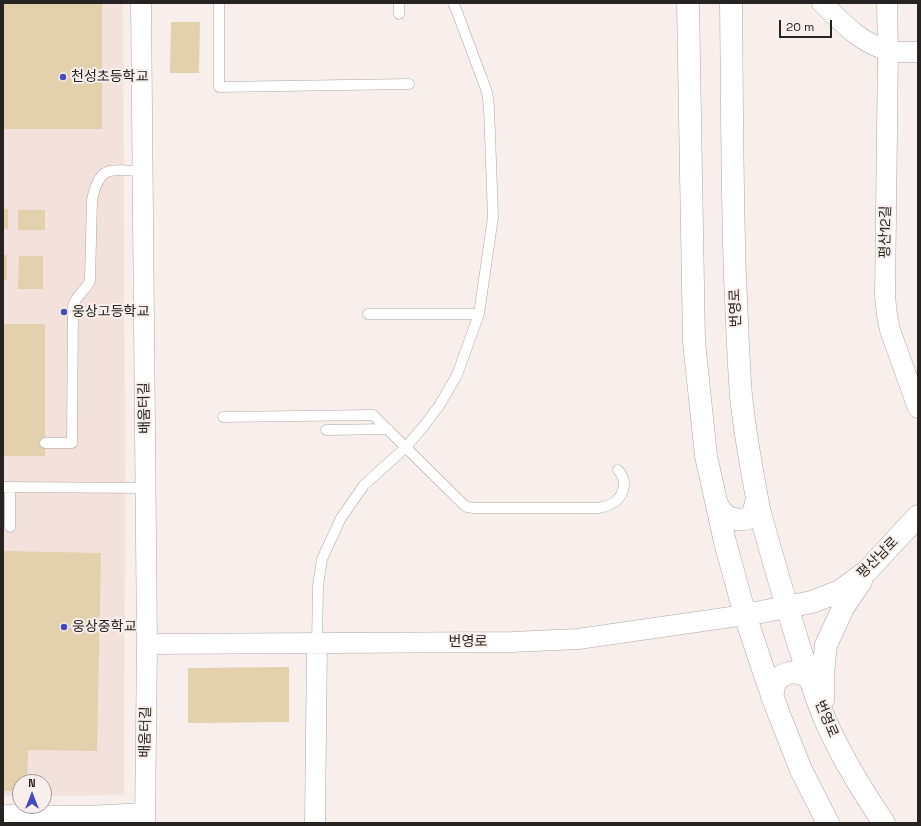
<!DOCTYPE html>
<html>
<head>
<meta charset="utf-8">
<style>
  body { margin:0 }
  #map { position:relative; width:921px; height:826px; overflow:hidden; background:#f8efec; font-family:"Space Grotesk",sans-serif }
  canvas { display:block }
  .frame { position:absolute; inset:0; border:4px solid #262322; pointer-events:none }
  .north { position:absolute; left:12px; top:774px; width:40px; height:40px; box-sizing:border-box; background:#f8efec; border:1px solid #a49d9b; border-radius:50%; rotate:0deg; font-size:11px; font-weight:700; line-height:16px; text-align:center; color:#262322 }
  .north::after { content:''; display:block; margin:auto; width:14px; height:18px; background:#444bc0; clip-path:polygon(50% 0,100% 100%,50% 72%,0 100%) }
  .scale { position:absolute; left:779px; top:20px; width:53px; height:18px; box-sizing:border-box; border:2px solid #262322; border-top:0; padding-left:5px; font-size:12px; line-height:14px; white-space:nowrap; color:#262322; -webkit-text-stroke:3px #f8efec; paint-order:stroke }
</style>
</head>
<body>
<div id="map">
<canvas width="921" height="826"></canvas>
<div class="frame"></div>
<div class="north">N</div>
<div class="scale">20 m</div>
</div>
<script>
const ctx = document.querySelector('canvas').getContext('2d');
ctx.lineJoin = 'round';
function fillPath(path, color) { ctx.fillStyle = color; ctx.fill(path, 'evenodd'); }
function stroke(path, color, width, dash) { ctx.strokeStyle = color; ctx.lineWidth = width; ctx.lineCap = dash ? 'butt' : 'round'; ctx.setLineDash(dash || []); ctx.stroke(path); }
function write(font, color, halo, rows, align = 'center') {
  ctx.font = font + ' "Space Grotesk","Noto Sans KR",sans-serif'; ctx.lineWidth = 4; ctx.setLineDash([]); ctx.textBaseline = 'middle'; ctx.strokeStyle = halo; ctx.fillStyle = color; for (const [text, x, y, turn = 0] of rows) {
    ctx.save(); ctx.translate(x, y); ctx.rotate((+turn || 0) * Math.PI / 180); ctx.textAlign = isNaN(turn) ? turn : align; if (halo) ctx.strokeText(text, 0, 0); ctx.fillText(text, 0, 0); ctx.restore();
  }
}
const built = new Path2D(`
  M3,3h120l2,469 -1,323 -80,1v-14h-24v14h-17z`);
const green = new Path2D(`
  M3,3h99v126h-99z
  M171,22h29l-1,51h-29z
  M3,209h5v20h-5z
  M18,210h27v20h-27z
  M3,255h4v25h-4z
  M19,256h24v33h-25z
  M3,324h42v132h-42z
  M3,551l98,2 -4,198 -69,-1 -1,32h-7v9h-17z
  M289,667v55l-101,1v-55z`);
const lane = new Path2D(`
  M219,3v84l190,-3
  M399,3v11
  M368,314h111
  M223,417l150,-2 91,90 3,2 6,1h125c6,-1 13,-3 18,-7 6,-5 10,-15 7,-23 -1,-3 -3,-6 -5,-8
  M326,430l62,-1
  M45,443h27l1,-137c3,-11 14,-16 17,-26l2,-80c2,-10 7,-27 18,-29 7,-2 25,0 33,0
  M3,487l143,1
  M10,527v-40
  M317,643l1,-57 4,-27 19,-41 23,-33 42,-38 17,-20 16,-21 18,-31 22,-61 14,-97 -4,-110 -2,-15 -31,-83 -3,-6`);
const street = new Path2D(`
  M141,3l6,641 -2,179
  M822,3c19,18 38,40 65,47 9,3 22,2 31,2
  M887,3l1,47 -3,246 2,19 3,15 28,78
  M147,644l365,-2 66,-3 167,-24
  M3,815l85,1 57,-3
  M315,823l2,-180`);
const secondary = new Path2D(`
  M688,3l6,339 12,114 19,86 20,73 20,60 12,34 24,61 27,53
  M731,3c1,92 1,183 4,275 2,39 3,79 6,118 4,38 11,76 18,113 13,48 27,95 42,143 7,21 14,42 22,63 16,38 38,74 61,108
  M717,504c2,3 4,8 7,10 3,3 7,5 11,5 17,3 19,-6 22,-20
  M745,615l67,-13 28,-11 27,-20 51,-55
  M772,697c1,-4 1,-9 3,-13 4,-10 17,-14 27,-10 3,1 6,3 8,5
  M823,700v-27l3,-28 17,-37 18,-27`);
const markers = [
  [63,77,4,"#444bc0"],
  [64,312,4,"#444bc0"],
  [64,627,4,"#444bc0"]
];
const poiNames = [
  ["천성초등학교",71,77],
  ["웅상고등학교",72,312],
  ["웅상중학교",72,627]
];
const streetNames = [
  ["평산12길",886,232,-89],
  ["번영로",736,308,-92],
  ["배움터길",145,408,-91],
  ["평산남로",878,558,-45],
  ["번영로",468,642],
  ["번영로",826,719,67],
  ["배움터길",146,732,-89]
];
fillPath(built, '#f3e1dc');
fillPath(green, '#e3d0ad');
stroke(lane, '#aea5a2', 11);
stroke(street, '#aea5a2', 21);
stroke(secondary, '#aea5a2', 23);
stroke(lane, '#fff', 10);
stroke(street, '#fff', 20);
stroke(secondary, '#fff', 22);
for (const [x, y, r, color] of markers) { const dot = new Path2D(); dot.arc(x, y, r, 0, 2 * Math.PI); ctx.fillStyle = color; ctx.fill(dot); stroke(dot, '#f8efec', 1.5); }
write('14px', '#262322', '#f8efec', poiNames, 'left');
write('14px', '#262322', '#f8efec', streetNames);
</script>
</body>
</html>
